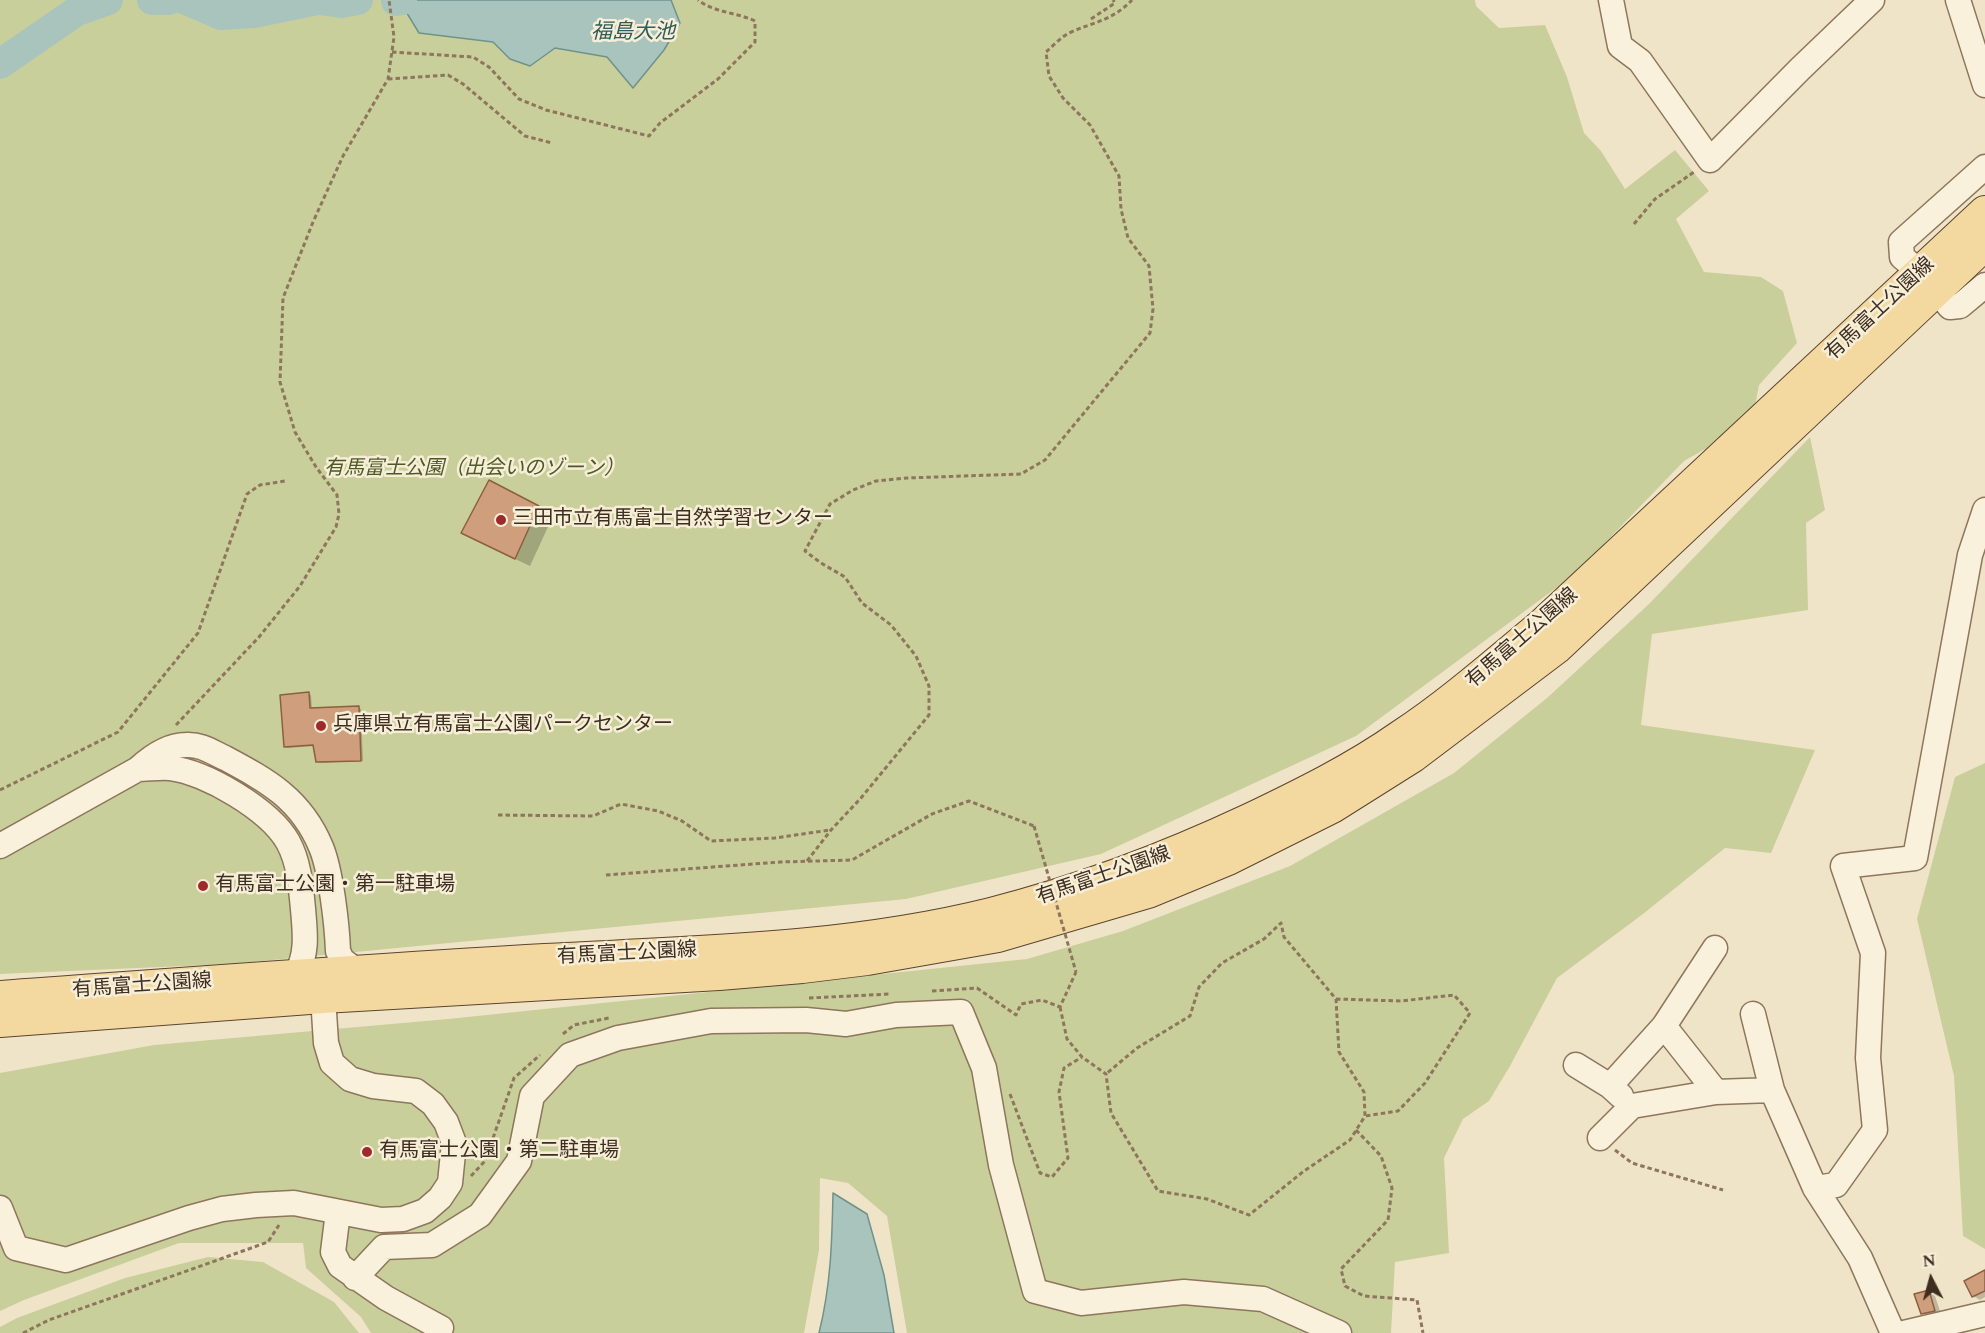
<!DOCTYPE html>
<html>
<head>
<meta charset="utf-8">
<style>
  body { margin:0 }
  #map { position:relative; width:1985px; height:1333px; overflow:hidden; background:#f0e4c8; font-family:Spectral,serif }
  canvas { display:block }
  .north { position:absolute; left:1901px; top:1249px; width:60px; height:60px; -webkit-text-stroke:4px #f7eed8; paint-order:stroke; rotate:354deg; font-size:16px; font-weight:700; line-height:24px; text-align:center; color:#3d2e20 }
  .north::after { content:''; display:block; margin:auto; width:21px; height:27px; background:#3d2e20; clip-path:polygon(50% 0,100% 100%,50% 72%,0 100%) }
</style>
</head>
<body>
<div id="map">
<canvas width="1985" height="1333"></canvas>
<div class="north">N</div>
</div>
<script>
const ctx = document.querySelector('canvas').getContext('2d');
ctx.lineJoin = 'round';
function fillPath(path, color) { ctx.fillStyle = color; ctx.fill(path, 'evenodd'); }
function stroke(path, color, width, dash) { ctx.strokeStyle = color; ctx.lineWidth = width; ctx.lineCap = dash ? 'butt' : 'round'; ctx.setLineDash(dash || []); ctx.stroke(path); }
function write(font, color, halo, rows, align = 'center') {
  ctx.font = font + ' Spectral,"Noto Sans JP",serif'; ctx.lineWidth = 5; ctx.setLineDash([]); ctx.textBaseline = 'middle'; ctx.strokeStyle = halo; ctx.fillStyle = color; for (const [text, x, y, turn = 0] of rows) {
    ctx.save(); ctx.translate(x, y); ctx.rotate((+turn || 0) * Math.PI / 180); ctx.textAlign = isNaN(turn) ? turn : align; if (halo) ctx.strokeText(text, 0, 0); ctx.fillText(text, 0, 0); ctx.restore();
  }
}
const green = new Path2D(`
  M0,0h1475l1,6 23,22 46,-3 22,52 17,56 17,18 24,38 50,-39 34,41 -33,28 28,53 57,5 22,14 14,52 -38,42 -4,21 -48,42 -23,13 -109,113 -219,162 -255,118 -195,45 -675,65 -231,10z
  M1810,437l15,73 -19,13 2,87 -156,24 -11,91 174,25 -44,103 -46,-5 -82,66 -86,64 -47,88 -21,35 -26,18 -19,39 5,95 -54,9 -4,71h-484l-20,-117 -39,-33 -28,-5 -1,72 -15,83h-433l-10,-16 -55,-49 -3,-25h-124l-155,57 -24,11v-238l154,-28 294,-26 579,-60 96,-28 167,-65 164,-93 93,-75 102,-94z
  M1985,763v486l-22,-13 -9,-160 -37,-157 38,-142z
  M208,1257l55,5 71,40 25,31h-359v-6l17,-9 108,-40z`);
const water = new Path2D(`
  M399,0h272l9,23 -16,27 -31,38 -26,-31 -52,-9 -25,18 -20,-7 -17,-17 -74,-9z
  M833,1193l34,21 17,61 10,58h-75c12,-48 13,-92 14,-140z`);
const shadow = new Path2D(`
  M490,482l63,34 -23,50 -53,-25z
  M308,694l3,1 1,14 47,-1 2,1 2,52 -43,2 -3,-2 -2,-15 -27,2 -3,-1z
  M1985,1272v25l-5,3 -7,-4z
  M1928,1292l7,4 6,18 -12,3 -6,-4z`);
const river = new Path2D(`
  M152,0h17
  M186,0l35,15 33,-2 63,-13
  M320,0l21,3 17,-3
  M396,1l6,-1
  M0,64l77,-53 31,-11`);
const building = new Path2D(`
  M489,480l50,26 -24,53 -54,-26z
  M309,692l1,16 49,-2 2,55 -45,1 -3,-17 -29,2 -4,-52z
  M1985,1270v21l-13,6 -8,-16z
  M1929,1290l6,21 -14,3 -7,-20z`);
const path = new Path2D(`
  M1091,19l24,-16 -2,-3
  M392,52l81,5 16,10 30,32 27,11 103,26 11,-13 58,-44 37,-37v-21c-19,-9 -40,-8 -57,-21
  M388,79l60,-4 15,9 62,52 27,7
  M1634,224l21,-25 39,-27
  M176,725l83,-88 41,-51 36,-59 3,-13 -2,-19 -21,-28 -21,-35 -15,-50 3,-84 30,-76 30,-66 45,-77 6,-42 -5,-37
  M0,790l118,-58 80,-99 49,-139 13,-9 25,-4
  M498,815l95,1 28,-12 37,7 24,10 29,20 64,-3 55,-8
  M807,861l24,-31 30,-32 68,-83v-29l-13,-30 -25,-31 -29,-22 -17,-26 -24,-14 -16,-12 25,-47 23,-14 23,-9 31,-3 114,-4 24,-14 105,-127 3,-24 -4,-43 -21,-28 -7,-29 -2,-33 -29,-51 -27,-27 -14,-22 -3,-24c7,-6 15,-15 23,-19 24,-11 43,-12 63,-33
  M606,875l174,-13 72,-2 80,-46 37,-13 65,25
  M932,991l45,-3 39,27 5,-11 21,-4 18,7 16,-35
  M809,998l80,-4
  M1336,999l65,2 53,-6 16,18 -45,70 -27,28 -33,5
  M1060,1007l7,32 15,18 24,17 5,39 47,78 49,8 42,16 55,-44 46,-31 15,-24 -1,-24 -25,-40 -3,-53 -52,-62 -3,-14 -17,16 -42,24 -23,24 -9,29 -53,32 -31,26
  M563,1034l11,-9 35,-7
  M1010,1094l30,79 12,4 16,-19 -9,-66 5,-24 18,-11
  M1356,1130l25,26 11,32 -4,32 -47,49 4,17 19,10 53,4 6,33
  M1615,1150l17,13 91,27
  M471,1176l14,-15 29,-83 26,-23
  M23,1333l26,-13 219,-78 11,-17`);
const minor = new Path2D(`
  M1611,0l9,46 20,15 70,99 90,-91 72,-69
  M1958,0l27,85
  M1985,167l-84,75 1,15 19,16 29,34 10,-1 25,-21
  M138,769c10,0 22,-2 32,-1 36,4 100,42 118,74 11,20 13,45 15,67 2,24 5,44 -7,66
  M0,846l138,-77c13,-12 30,-24 48,-24 15,-1 26,7 39,13 43,23 76,41 96,89 10,24 16,78 17,104l4,9 15,11
  M1715,948l-51,78 52,66
  M1753,1014l19,76 43,98
  M1576,1065l34,21 11,10
  M1610,1086l54,-60
  M1600,1138l32,-32 84,-14 56,-2
  M0,1208l16,40 50,12 123,-42 33,-9 34,-4 38,-2 87,17 22,-1 22,-8 15,-13 10,-15 4,-40 -8,-21 -13,-18 -17,-13 -43,-5 -23,-7 -18,-16 -6,-20 -3,-46
  M338,1212l-5,40 7,14 46,32 55,30
  M355,1278l29,-31 48,-2 48,-30 39,-54 13,-65 38,-41 48,-17 93,-17 95,-1 40,4 50,-9 65,-3 23,56 17,97 34,126 46,12 103,-11 79,7 76,34
  M1893,1333l-33,-75 -45,-70 21,-3 39,-55 -7,-72 5,-105 -30,-87 72,-8 55,-303 15,-45
  M1904,1333l81,-19`);
const major = new Path2D(`
  M0,997c182,-13 363,-27 545,-37 149,-8 301,-10 446,-46 90,-23 177,-56 260,-95 52,-25 103,-50 150,-83 50,-33 95,-73 141,-111l443,-413
  M0,1021l323,-24 396,-23 83,-7 65,-8 131,-23 150,-44 80,-33 104,-52 81,-51 143,-108 429,-404`);
const pathBridge = new Path2D(`
  M1034,826l42,146`);
const markers = [
  [501,520,6,"#9e2a2b"],
  [321,726,6,"#9e2a2b"],
  [203,886,6,"#9e2a2b"],
  [367,1152,6,"#9e2a2b"]
];
const streetNames = [
  ["有馬富士公園線",1881,310,-43],
  ["有馬富士公園線",1523,639,-41],
  ["有馬富士公園線",1104,877,-19],
  ["有馬富士公園線",627,955,-3],
  ["有馬富士公園線",142,987,-4]
];
const parkNames = [
  ["有馬富士公園（出会いのゾーン）",474,470]
];
const poiNames = [
  ["三田市立有馬富士自然学習センター",513,520],
  ["兵庫県立有馬富士公園パークセンター",333,726],
  ["有馬富士公園・第一駐車場",215,886],
  ["有馬富士公園・第二駐車場",379,1152]
];
const waterNames = [
  ["福島大池",633,34]
];
fillPath(green, '#c9cf9b');
fillPath(water, '#a9c4bc');
stroke(water, '#6f938a', 1.5);
fillPath(shadow, '#0003');
stroke(river, '#a9c4bc', 30);
fillPath(building, '#cf9f7d');
stroke(building, '#8d5f41', 1.5);
stroke(minor, '#8d765c', 27);
stroke(major, '#5b4430', 34);
stroke(path, '#8d765c', 3, [4.5, 3]);
stroke(minor, '#faf1dc', 24);
stroke(major, '#f3d9a0', 32);
stroke(pathBridge, '#8d765c', 3, [4.5, 3]);
for (const [x, y, r, color] of markers) { const dot = new Path2D(); dot.arc(x, y, r, 0, 2 * Math.PI); ctx.fillStyle = color; ctx.fill(dot); stroke(dot, '#f7eed8', 2); }
write('20px', '#3d2e20', '#f7eed8', streetNames);
write('italic 20px', '#4d5a26', '#f7eed8', parkNames);
write('20px', '#3d2e20', '#f7eed8', poiNames, 'left');
write('italic 21px', '#2f5d5a', '#f7eed8', waterNames);
</script>
</body>
</html>
